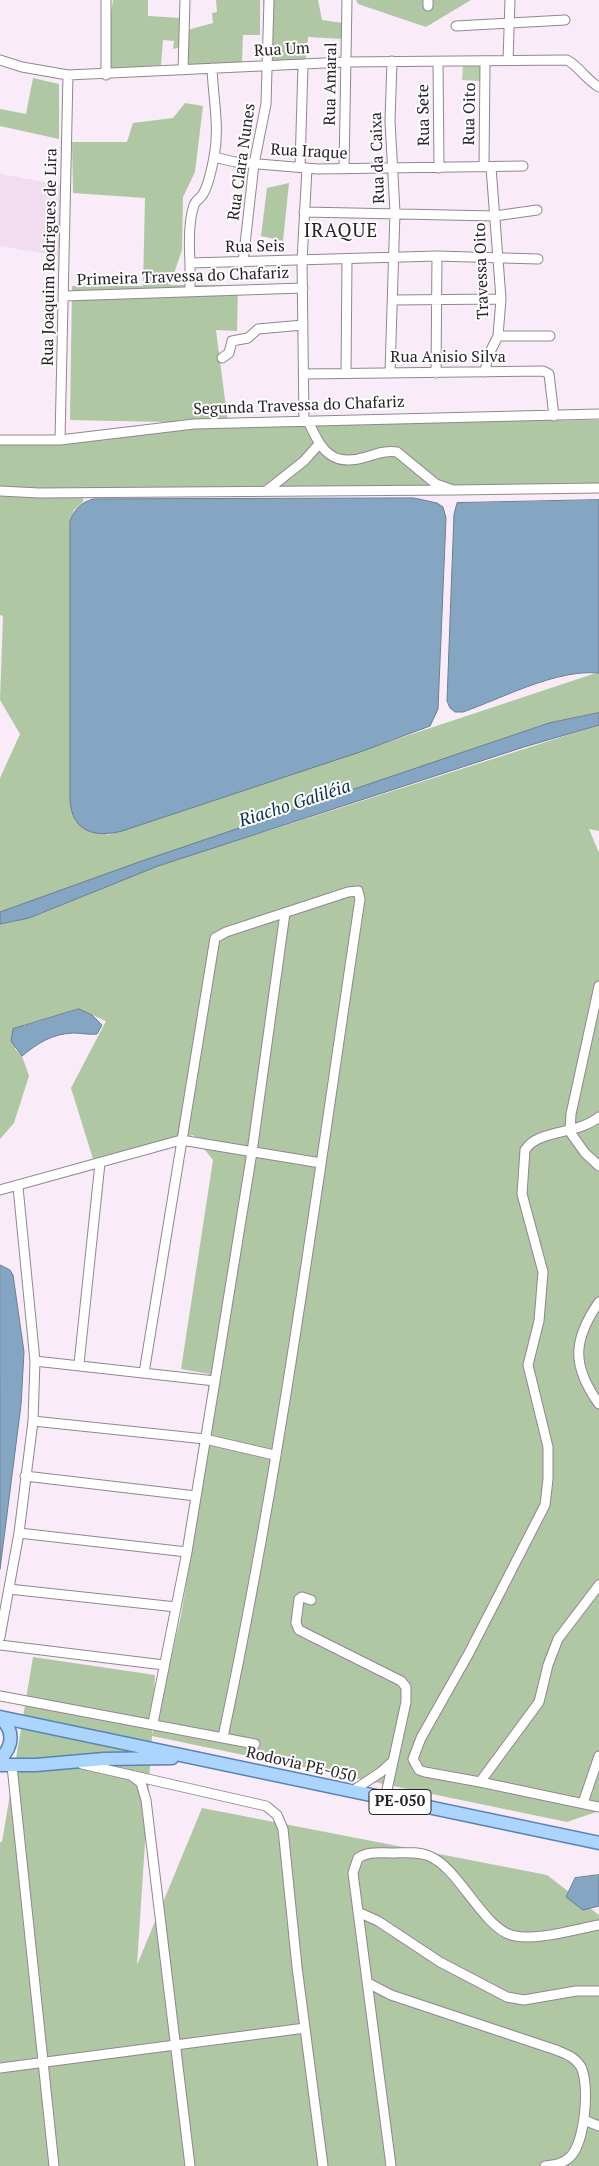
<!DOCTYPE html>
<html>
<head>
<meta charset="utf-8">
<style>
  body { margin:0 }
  canvas { display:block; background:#f9ecf8 }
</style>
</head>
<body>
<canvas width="599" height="2166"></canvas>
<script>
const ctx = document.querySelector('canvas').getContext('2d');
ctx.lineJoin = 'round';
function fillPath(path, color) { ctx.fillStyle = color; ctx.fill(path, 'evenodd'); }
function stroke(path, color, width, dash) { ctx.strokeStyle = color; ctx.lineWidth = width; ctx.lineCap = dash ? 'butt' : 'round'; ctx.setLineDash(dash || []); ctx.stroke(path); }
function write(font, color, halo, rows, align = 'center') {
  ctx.font = font + ' "PT Serif",serif'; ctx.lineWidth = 4; ctx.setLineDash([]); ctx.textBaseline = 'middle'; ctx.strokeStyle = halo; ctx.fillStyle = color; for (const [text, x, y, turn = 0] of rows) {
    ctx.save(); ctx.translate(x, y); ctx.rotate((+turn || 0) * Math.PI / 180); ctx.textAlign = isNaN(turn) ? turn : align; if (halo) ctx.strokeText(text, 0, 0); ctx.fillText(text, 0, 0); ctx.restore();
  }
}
const built = new Path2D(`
  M0,174l61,11 -2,71 -59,-10z`);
const green = new Path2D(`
  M463,65l18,1 -1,15 -18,-1z`);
const forest = new Path2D(`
  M113,0h35v16l33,2v29l-8,2 1,-8 -11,-1 -2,25 -52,5 -1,-40z
  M216,0h44v35h-17l-1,28 -53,2 -5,-34 29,-8 -1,-10 5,-1z
  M263,0h55l4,20 21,3v16l-35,-2 -2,22 -36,3z
  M356,0h115l-45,27 -68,-23z
  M33,78l26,6v55l-59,-13v-17l26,5z
  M185,103l18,3 -8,66 -12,25 -1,53 -12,35h68l-1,46 -21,-1 12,93 371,-3v69l-515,4 -1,9 -9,8 -4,12v278l38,35 488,-162h3v40l-50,10 -549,189v-134l20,-44 -20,-34 3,-84 -3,-1v-171l216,-21 -146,-3 2,-134h71l2,-88 -72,-5 -1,-51h55l6,-19 40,-5z
  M289,183l-6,58 -22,-5 6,-48z
  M599,725v106l-10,-2 10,24v958l-32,11 -415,-86 -15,229 65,-157 345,67 52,40v251h-599v-324h2l31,-185 122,18 -3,60 29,-119 21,-130 7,-112 -28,-5 32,-209 -20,-25 -100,24 -22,-71 35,-67 -27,-12 -55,16 -9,24 7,7 7,20 -15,47 -14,16v-215l29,-6 132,-57 110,-31z`);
const water = new Path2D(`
  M414,498l23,5 6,4 3,11 -8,191 -8,17 -70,26 -238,79c-27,7 -50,1 -52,-31v-279c5,-12 10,-18 23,-22z
  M599,500v173c-43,-4 -96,25 -136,39h-8l-5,-4 -3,-7 7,-187 3,-11z
  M599,713v12l-75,22 -366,119 -129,52 -29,6v-12l139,-50 410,-139z
  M79,1009l13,6 10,10 -5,9c-8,1 -15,-1 -24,-1 -21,1 -35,10 -51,23l-11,-15 2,-12z
  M0,1265l10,5 3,5 11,77 -3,53 -21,164z
  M599,1875v31l-16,4 -17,-13 9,-19z`);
const minor = new Path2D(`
  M106,0v75
  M428,6v-6
  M456,26l109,-6
  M0,60l22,7 46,8 278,-13 221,-2c13,7 19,20 32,27
  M508,61l2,-61
  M438,62l1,106
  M212,68c1,30 8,59 2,89 -2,10 -5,27 -11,37 -2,4 -7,6 -9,11 -6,17 -5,41 -4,58l247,-7 101,3
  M183,70l2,-70
  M214,157l21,5 83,7 205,-3
  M484,166l1,-104
  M300,167l3,-103
  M344,169l3,-169
  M304,212l191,4 42,-6
  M243,262l11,-98 12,-60 3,-104
  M190,263v25
  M64,296l239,-8
  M393,300l108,-1
  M498,336h52
  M222,358l7,-5 3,-12 16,-3 10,-9 45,-4
  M390,372l5,-160 -5,-91 2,-60
  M485,372l3,-16 10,-20 3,-37 -10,-132
  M346,373l1,-113
  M436,373l1,-117
  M304,374l239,-3 6,3 5,42
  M304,421l-2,-160 5,-93
  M308,421c13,28 23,47 58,36 10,-3 20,-7 31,-5l39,32 17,6 146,-2
  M0,440h60l134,-16 405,-10
  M60,440l8,-365
  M0,491l39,2 414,-3
  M266,491l38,-30 15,-17
  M599,986l-28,128 -1,18 15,21 14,13
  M599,1117c-22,18 -61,12 -74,33l-3,44 21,78 -4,49 -11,44 20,82v32l-3,26 -76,148 -48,85 -8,21 6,11 6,2 55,10 119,25
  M0,1190l181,-50 140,23
  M599,1302c-27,39 -27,64 0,102
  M35,1361l180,20
  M79,1364l21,-201
  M144,1373l71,-435 11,-6 122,-40 10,-1 2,8c-42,279 -78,561 -137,838
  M33,1421l172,18 69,16
  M25,1476l171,20
  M19,1533l168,19
  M9,1589l167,18
  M311,1600l-9,-3 -3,2 -3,24 3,7 102,51 5,6v15l-21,97
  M0,1637l19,-104 14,-112 2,-60 -17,-174
  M0,1645l164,20
  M0,1696l255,48
  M153,1723l34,-171 28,-171 37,-229 33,-239
  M82,1764l184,42 11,9 6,14 14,138 26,199
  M12,1766l42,400
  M131,1775l10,8 5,17 44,366
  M480,1782l59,-80 9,-37 10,-26 41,-54
  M351,1792l30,-20 12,-11
  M583,1803l16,-47
  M358,1912l20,9 62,41 67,35 17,3 52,-9h23
  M368,1983l23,12 165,55c10,4 19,7 25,17 9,18 4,76 -11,90 -7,7 -16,8 -25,9
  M0,2068l305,-40
  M584,2120l15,6
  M391,2166l-38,-293 5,-15c10,-7 21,-5 33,-5 12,0 27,-2 38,3 29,11 53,70 82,79 23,7 65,-6 88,-10`);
const primary = new Path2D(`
  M0,1717l599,126
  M0,1718c15,12 13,29 0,41
  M0,1765h36l68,-6 68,-1`);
const shields = [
  [400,1802,62]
];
const shieldNames = [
  ["PE-050",400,1802]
];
const streetNames = [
  ["Rua Um",282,50,-3],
  ["Rua Amaral",331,84,-89],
  ["Rua Oito",470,114,-89],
  ["Rua Sete",424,115,-91],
  ["Rua Iraque",309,152,3],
  ["Rua da Caixa",378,158,-92],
  ["Rua Clara Nunes",242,162,-82],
  ["Rua Seis",255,247,-1],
  ["Rua Joaquim Rodrigues de Lira",50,257,-89],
  ["Travessa Oito",482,271,-92],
  ["Primeira Travessa do Chafariz",183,277,-2],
  ["Rua Anisio Silva",448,357],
  ["Segunda Travessa do Chafariz",299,406,-2],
  ["Rodovia PE-050",301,1765,13]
];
const waterNames = [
  ["Riacho Galiléia",295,804,-18]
];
const quarterNames = [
  ["IRAQUE",341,232]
];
fillPath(built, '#f1ddef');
fillPath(green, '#b7ceab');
fillPath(forest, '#afc7a3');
fillPath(water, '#85a6c2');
stroke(water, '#697e93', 1);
stroke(minor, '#928691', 11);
stroke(primary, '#5884b3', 15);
stroke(minor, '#fff', 9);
stroke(primary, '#abd5ff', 12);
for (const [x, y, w] of shields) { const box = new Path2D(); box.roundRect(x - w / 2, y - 12.5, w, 25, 4); ctx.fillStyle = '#fefefe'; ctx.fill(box); stroke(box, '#272226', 1); }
write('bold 15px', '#272226', null, shieldNames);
write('16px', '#272226', '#fefefe', streetNames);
write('italic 18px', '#062f4c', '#fefefe', waterNames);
ctx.letterSpacing = '1px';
write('19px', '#272226', '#fefefe', quarterNames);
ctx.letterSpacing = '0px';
</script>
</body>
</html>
